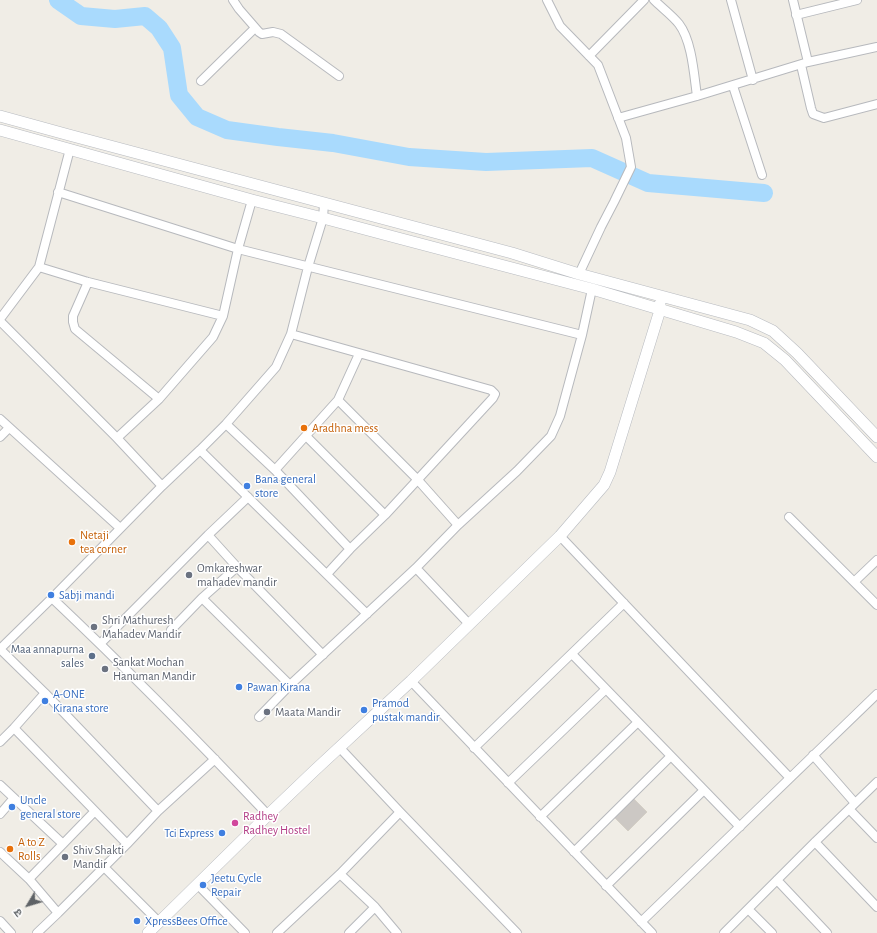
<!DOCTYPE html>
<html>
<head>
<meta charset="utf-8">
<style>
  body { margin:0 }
  #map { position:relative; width:877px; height:933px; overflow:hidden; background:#f0ede6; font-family:"Alegreya Sans","Noto Sans Devanagari",sans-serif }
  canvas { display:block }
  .north { position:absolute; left:8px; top:885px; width:40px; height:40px; -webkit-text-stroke:3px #fff; paint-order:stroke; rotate:232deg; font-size:11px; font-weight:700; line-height:16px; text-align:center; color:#5e6266 }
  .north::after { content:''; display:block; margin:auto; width:14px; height:18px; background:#5e6266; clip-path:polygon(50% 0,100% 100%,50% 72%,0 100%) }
</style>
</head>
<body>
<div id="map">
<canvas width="877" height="933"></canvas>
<div class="north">उ</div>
</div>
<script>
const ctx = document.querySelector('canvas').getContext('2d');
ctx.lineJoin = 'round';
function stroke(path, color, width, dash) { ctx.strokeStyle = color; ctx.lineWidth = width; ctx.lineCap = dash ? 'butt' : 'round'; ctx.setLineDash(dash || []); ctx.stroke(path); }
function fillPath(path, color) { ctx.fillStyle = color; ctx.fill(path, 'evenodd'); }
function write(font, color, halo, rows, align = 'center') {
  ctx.font = font + ' "Alegreya Sans",sans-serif'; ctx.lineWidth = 3; ctx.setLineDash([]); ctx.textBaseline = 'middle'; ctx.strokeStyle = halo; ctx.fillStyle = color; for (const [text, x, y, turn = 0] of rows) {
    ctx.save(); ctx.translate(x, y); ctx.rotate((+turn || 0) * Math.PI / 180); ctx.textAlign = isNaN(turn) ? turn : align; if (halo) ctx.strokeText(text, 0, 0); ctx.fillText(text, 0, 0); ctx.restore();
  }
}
const river = new Path2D(`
  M58,0l23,16 34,3 30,-3 14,12 13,20 7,47 18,22 30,13 51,7 55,6 76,14 77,5 106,-4 56,25 116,10`);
const building = new Path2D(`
  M633,798l14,14 -19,19 -14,-14z`);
const street = new Path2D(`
  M233,0l6,9 20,23 3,2 11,-2 8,2 58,42
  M547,0l13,26 38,39 28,73 5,29 -17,35 -13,25 -22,47
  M654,0c7,7 19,16 25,24 13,17 15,51 18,72
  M731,0l22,80
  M793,0l15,62
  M796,15l61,-15
  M589,56l55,-56
  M801,65l10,43 2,6 11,4 53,-14
  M201,81l54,-53
  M733,86l29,89
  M618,118l79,-22 111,-34 69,-15
  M58,192l180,57 344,86
  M39,267l49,15 135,34
  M88,282l-15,34v6l2,7 84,70
  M0,319l39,-52 31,-118
  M0,321l117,117 45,48
  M291,334l200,56 4,4 -2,4 -108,117 -35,34 -23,25
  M338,400l79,79 41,46
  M0,419l120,109
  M226,424l49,46 75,79
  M306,436l79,79
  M0,437l9,-9
  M117,438l42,-39 54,-62 10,-21 15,-67 14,-49
  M200,450l167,164
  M275,470l63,-70 21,-46
  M789,517l88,88
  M208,535l29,32 86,88
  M560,536l230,242
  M416,568l53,56
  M854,582l23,-22
  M52,598c74,70 146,143 216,217
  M202,598l88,87
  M171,630l31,-32 35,-31
  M100,644l108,-109 40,-38
  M0,649l52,-51 110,-112 38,-36 26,-26 50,-57 15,-33 17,-67 15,-49 1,-14
  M0,649l45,44 113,118
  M572,654l168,173
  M411,681l241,252
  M259,717l31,-32 126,-117 42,-43 59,-54 34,-35 9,-20 22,-81 10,-46
  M14,728l113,116
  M0,742l14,-14 31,-35
  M339,747l61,65 117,121
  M474,748l150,-145
  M813,755l42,48
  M508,783l98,-94
  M0,785l63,59
  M850,810l27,28
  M0,814l14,-16
  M540,817l98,-95
  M815,842l62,65
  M0,852l29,27 29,34
  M574,852l97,-96
  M104,867l55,55
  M340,874l35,33 22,26
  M29,879l66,-68
  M777,880l50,53
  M197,884l48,49
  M606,886l98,-96
  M748,909l24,24
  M0,921l11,12
  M641,922l236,-228
  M37,933l21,-20 69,-69 31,-33 57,-52
  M277,933l63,-59 60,-62
  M349,933l26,-26
  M724,933l91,-91 62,-60`);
const secondary = new Path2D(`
  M0,116l69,19 443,118 67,21 171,46 23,11 24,22 80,84
  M0,130l252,70 71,18 75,20 194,51 144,43 28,11 21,17 92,97
  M148,933l120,-118 46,-44 97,-90 149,-145 44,-51 6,-13 50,-162v-6`);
const markers = [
  [304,428,4,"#e8710a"],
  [247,486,4,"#3f7fe0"],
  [72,542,4,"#e8710a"],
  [189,575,4,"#6b7280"],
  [51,595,4,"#3f7fe0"],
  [94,627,4,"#6b7280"],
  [92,656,4,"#5c6f8a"],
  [105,669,4,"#6b7280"],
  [239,687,4,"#3f7fe0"],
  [45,701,4,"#3f7fe0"],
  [364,710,4,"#3f7fe0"],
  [267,712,4,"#6b7280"],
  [12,807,4,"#3f7fe0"],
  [235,823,4,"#d1479c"],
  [222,833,4,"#3f7fe0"],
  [10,849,4,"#e8710a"],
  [65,857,4,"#6b7280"],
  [203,885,4,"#3f7fe0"],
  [137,921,4,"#3f7fe0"]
];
const foodNames = [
  ["Aradhna mess",312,428],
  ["Netaji",80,535],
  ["tea corner",80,549],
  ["A to Z",18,842],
  ["Rolls",18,856]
];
const shopNames = [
  ["Bana general",255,479],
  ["store",255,493],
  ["Sabji mandi",59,595],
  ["Pawan Kirana",247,687],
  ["A-ONE",53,694],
  ["Kirana store",53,708],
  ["Pramod",372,703],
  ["pustak mandir",372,717],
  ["Uncle",20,800],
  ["general store",20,814],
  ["Tci Express",214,833,"right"],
  ["Jeetu Cycle",211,878],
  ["Repair",211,892],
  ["XpressBees Office",145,921]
];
const worshipNames = [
  ["Omkareshwar",197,568],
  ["mahadev mandir",197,582],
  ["Shri Mathuresh",102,620],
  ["Mahadev Mandir",102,634],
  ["Sankat Mochan",113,662],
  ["Hanuman Mandir",113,676],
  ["Maata Mandir",275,712],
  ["Shiv Shakti",73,850],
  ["Mandir",73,864]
];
const serviceNames = [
  ["Maa annapurna",84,649],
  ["sales",84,663]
];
const hotelNames = [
  ["Radhey",243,816],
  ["Radhey Hostel",243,830]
];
stroke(river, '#a9dafd', 18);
fillPath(building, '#ccc8c4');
stroke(building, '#d4cfc5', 1);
stroke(street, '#b7b9bd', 10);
stroke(secondary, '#b8bbc0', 12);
stroke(street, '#fff', 8);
stroke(secondary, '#fff', 11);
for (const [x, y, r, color] of markers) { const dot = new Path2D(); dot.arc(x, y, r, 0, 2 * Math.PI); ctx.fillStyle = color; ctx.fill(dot); stroke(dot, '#fff', 1.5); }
write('12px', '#c56008', '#fff', foodNames, 'left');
write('12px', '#366cbe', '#fff', shopNames, 'left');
write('12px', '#5b616d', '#fff', worshipNames, 'left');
write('12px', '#4e5e75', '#fff', serviceNames, 'right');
write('12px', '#b23c85', '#fff', hotelNames, 'left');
</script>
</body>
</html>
